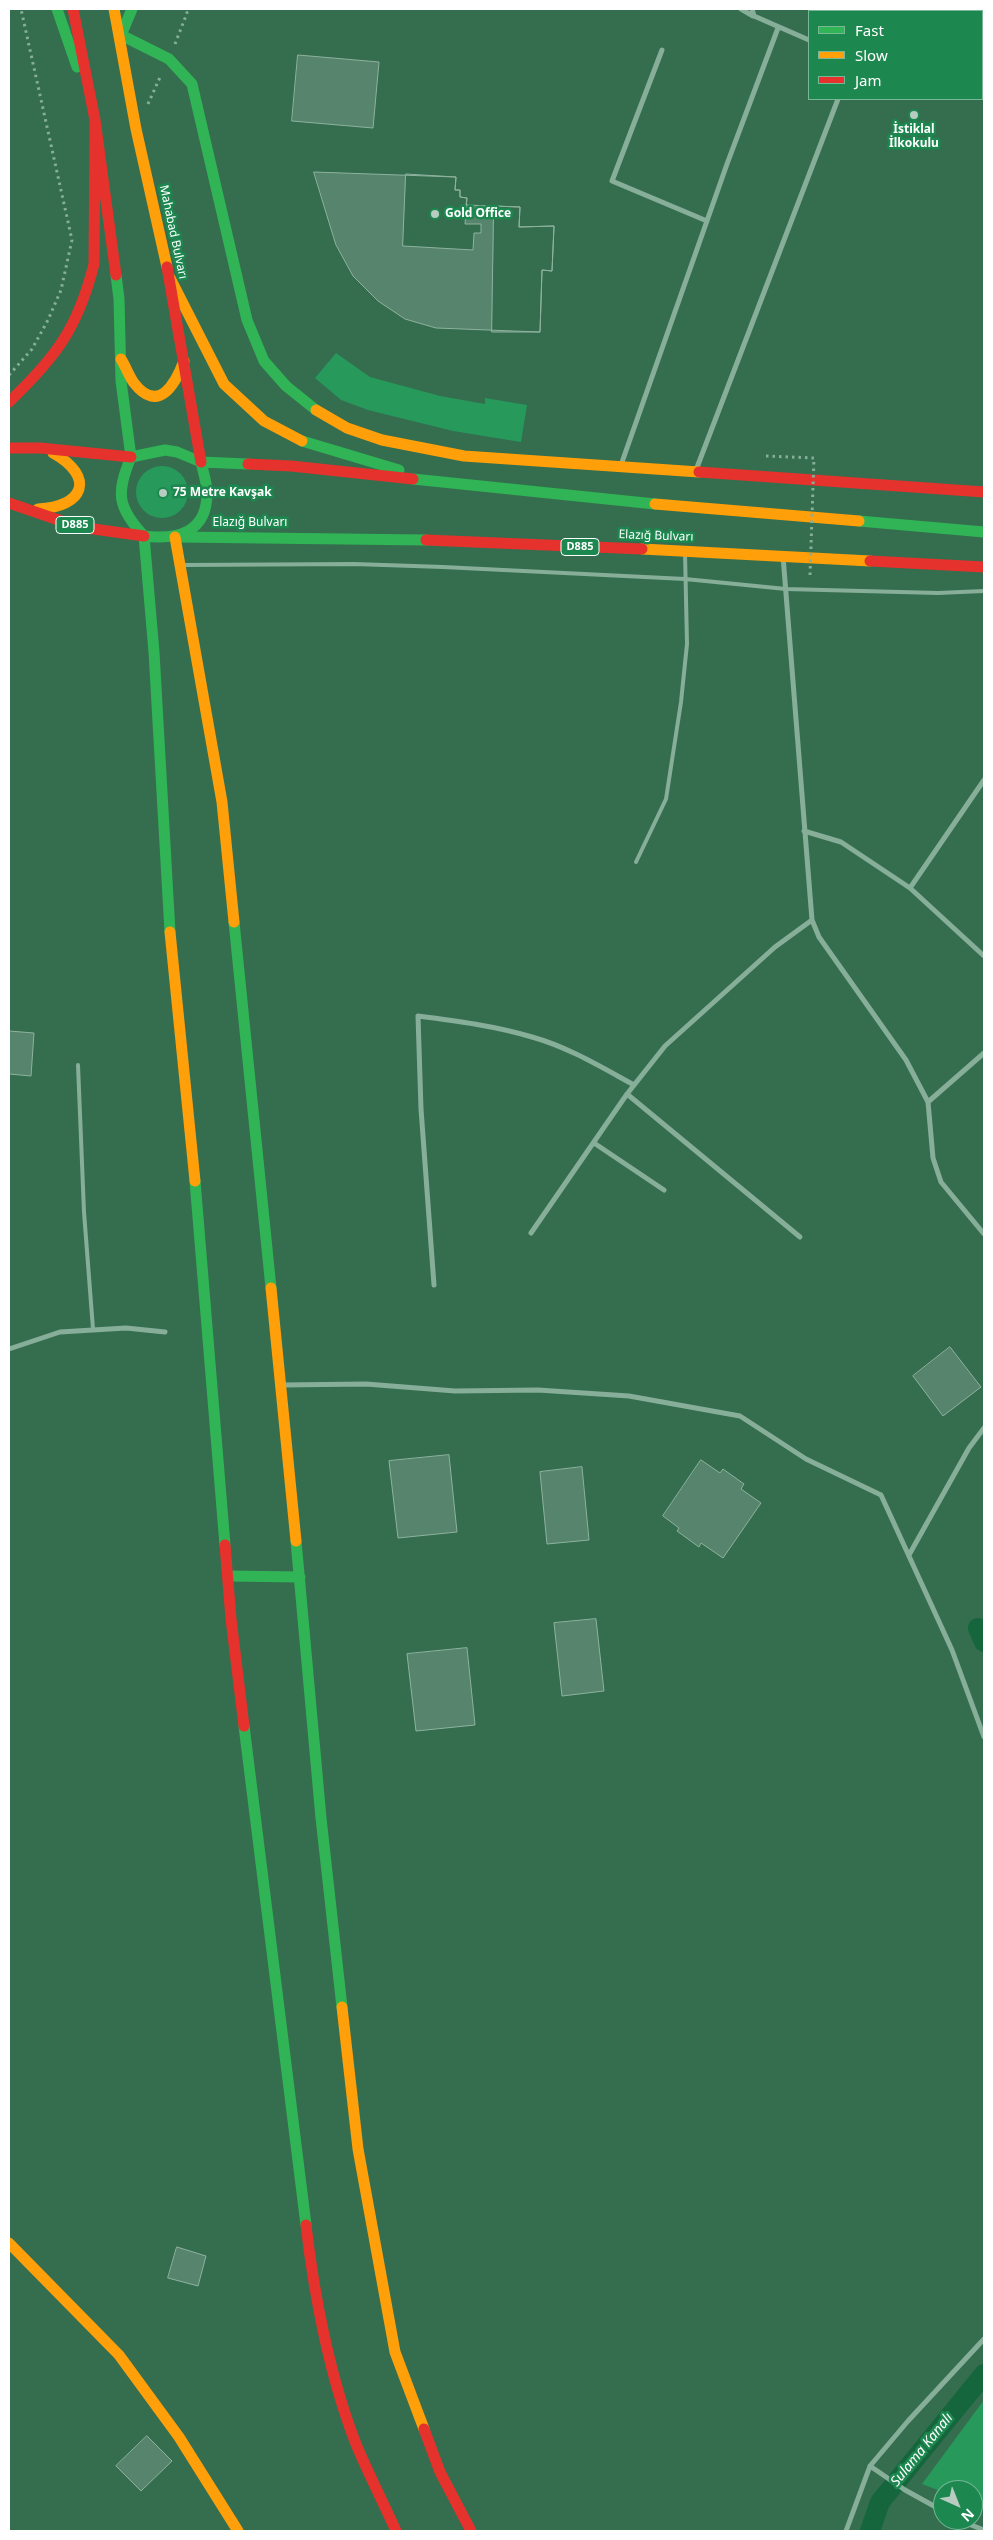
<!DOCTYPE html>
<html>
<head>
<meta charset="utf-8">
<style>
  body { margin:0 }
  #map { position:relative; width:993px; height:2540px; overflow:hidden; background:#346e4f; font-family:"Noto Sans",sans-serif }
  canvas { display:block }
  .frame { position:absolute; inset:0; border:10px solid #fff; pointer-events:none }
  .legend { position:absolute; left:808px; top:10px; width:175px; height:90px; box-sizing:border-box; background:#1c874e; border:1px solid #77b795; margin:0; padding:6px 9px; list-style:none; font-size:15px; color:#fff }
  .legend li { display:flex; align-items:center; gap:10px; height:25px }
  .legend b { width:25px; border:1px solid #77b795 }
  .north { position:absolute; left:933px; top:2480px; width:50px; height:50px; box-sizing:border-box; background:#1c874e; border:1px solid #77b795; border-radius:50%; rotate:136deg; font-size:14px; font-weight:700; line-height:20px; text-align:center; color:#fff }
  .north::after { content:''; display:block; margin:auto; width:18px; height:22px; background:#b8ccc1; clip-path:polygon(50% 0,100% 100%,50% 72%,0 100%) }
</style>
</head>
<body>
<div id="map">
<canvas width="993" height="2540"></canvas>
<div class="frame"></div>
<ul class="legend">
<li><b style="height:6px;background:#30b455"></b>Fast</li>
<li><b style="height:6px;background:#ff9f0a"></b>Slow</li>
<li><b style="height:6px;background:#e5322d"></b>Jam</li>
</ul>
<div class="north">N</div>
</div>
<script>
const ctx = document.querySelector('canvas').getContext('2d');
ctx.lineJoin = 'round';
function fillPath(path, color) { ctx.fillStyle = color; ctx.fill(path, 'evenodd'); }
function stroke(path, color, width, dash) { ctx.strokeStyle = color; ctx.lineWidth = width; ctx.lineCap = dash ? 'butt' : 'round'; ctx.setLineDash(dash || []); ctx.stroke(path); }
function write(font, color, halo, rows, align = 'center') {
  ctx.font = font + ' "Noto Sans",sans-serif'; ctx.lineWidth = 5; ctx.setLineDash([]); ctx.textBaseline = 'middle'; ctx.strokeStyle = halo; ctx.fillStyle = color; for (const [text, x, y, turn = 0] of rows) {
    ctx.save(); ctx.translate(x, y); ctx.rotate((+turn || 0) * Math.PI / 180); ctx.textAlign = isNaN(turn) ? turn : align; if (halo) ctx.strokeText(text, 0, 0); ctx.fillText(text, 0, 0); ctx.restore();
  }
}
const green = new Path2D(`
  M336,353l34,24 70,19 45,8v-6l42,7 -6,37 -68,-11 -85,-21 -27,-10 -26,-22z
  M136 492a26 26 0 1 1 52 0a26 26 0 1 1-52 0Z
  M984,2400v109l-11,-5v-14h-30v2l-21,-8z`);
const canal = new Path2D(`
  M978,1628l6,14
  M870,2531l10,-29 104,-128`);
const building = new Path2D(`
  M298,55l81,7 -6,66 -81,-7z
  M314,172l142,5 -1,13h5v7l7,1 -1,7 54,2 -1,20 35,-1 -2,45 -10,-1 -2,62 -104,-4 -31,-9 -27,-18 -25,-25 -17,-31z
  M406,174l50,3 -1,13h5v7l7,1 -2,26h16v9h-7l-1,17 -70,-4z
  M494,206l26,1 -1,20 35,-1 -2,45 -10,-1 -2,62h-48z
  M9,1031l25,2 -3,43 -22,-2z
  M950,1347l31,40 -38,29 -30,-40z
  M449,1455l8,77 -59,6 -9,-77z
  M701,1460l19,13 3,-4 21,15 -3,5 20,14 -38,55 -22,-15 -2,4 -22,-16 2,-3 -16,-12z
  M582,1467l7,73 -42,4 -7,-72z
  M596,1619l8,72 -42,5 -8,-73z
  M467,1648l8,77 -59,6 -9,-77z
  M177,2247l29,9 -8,30 -30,-8z
  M147,2436l25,25 -31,30 -25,-25z`);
const path = new Path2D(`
  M175,44l12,-31 -1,-4
  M148,104l13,-29
  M9,375l23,-26 16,-29 13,-30 11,-50 -51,-231
  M766,456l48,2`);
const lane = new Path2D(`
  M183,565l171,-1 89,3 242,12 101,10 152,4 46,-2
  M636,862l30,-63 15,-97 6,-58 -2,-91
  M78,1065l6,147 9,117`);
const street = new Path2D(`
  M741,9l12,7
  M752,9l2,7 55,24
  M889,11l2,-2
  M662,50l-50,131 95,40
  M621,465l106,-301 51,-136
  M696,470l142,-371
  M783,556l29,364 7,17 87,123 22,42 5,56 8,24 43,52
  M804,831l37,11 69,46 74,68
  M910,888l74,-108
  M627,1094l173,143
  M928,1102l56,-49
  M594,1143l70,47
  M531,1233l96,-139 38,-48 110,-99 37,-27
  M434,1285l-13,-176 -3,-93c39,5 77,10 114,21 36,10 69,30 102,48
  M9,1349l51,-17 66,-4 39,4
  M283,1385l83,-1 89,7 83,-1 91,6 111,20 66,43 75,36 71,155 32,87
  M909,1555l60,-107 15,-20
  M870,2466l35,24 38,21
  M958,2520l26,10
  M846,2531l24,-65 38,-45 76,-82`);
const fast = new Path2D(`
  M57,9l20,58
  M121,35l11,-26
  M121,35l48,24 23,25 55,236 17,41 22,25 30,24
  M116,275l3,24 2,82 10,76
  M302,441l97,29
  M201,462c2,10 6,20 6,31 0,40 -30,47 -63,43 -27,-29 -28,-43 -13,-79l34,-7 12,2 24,10 47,2
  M413,479l242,25
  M859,521l125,11
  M144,536l10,116 16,280
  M177,537l249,3
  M234,922l37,366
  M195,1181l30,364
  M296,1541l25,277 21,189
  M228,1576l72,1
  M244,1726l62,499`);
const slow = new Path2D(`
  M114,9l22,120 31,138
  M170,278l54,106 40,37 38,20
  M121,359c5,8 8,17 13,24 24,31 41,2 50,-22
  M316,410l31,18 35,12 82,16 235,16
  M655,504l204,17
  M38,509c46,-2 58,-32 15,-56
  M175,537l47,265 12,120
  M642,549l228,12
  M170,932l25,249
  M271,1288l25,253
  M342,2007l16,142 37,203 29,77
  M9,2243l110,112 60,82 59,94`);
const jam = new Path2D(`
  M73,9l22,111 21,155
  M167,267l34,195
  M9,402c47,-45 69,-74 85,-138l1,-144
  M9,448h31l91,9
  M248,464l43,2 122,13
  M699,472l285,20
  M9,503l70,24 65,9
  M426,540l216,9
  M870,561l114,6
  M225,1545l6,74 13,107
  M306,2225c8,70 24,153 50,219 12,29 27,58 40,87
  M424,2429l16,43 31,59`);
const pathBridge = new Path2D(`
  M810,575l4,-117`);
const markers = [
  [914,115,5,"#b8ccc1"],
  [435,214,5,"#b8ccc1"],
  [163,493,5,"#b8ccc1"]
];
const shields = [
  [75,525,38],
  [580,547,38]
];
const shieldNames = [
  ["D885",75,525],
  ["D885",580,547]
];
const poiNames = [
  ["İstiklal",914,130,"center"],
  ["İlkokulu",914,144,"center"],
  ["Gold Office",445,214],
  ["75 Metre Kavşak",173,493]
];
const streetNames = [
  ["Mahabad Bulvarı",173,232,78],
  ["Elazığ Bulvarı",250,523],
  ["Elazığ Bulvarı",656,536,2]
];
const waterNames = [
  ["Sulama Kanalı",922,2450,-51]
];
fillPath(green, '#27995b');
stroke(canal, '#15663c', 20);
fillPath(building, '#57846c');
stroke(building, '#8eb29f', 1);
stroke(path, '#87ae99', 3, [2.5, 4]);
stroke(lane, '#87ae99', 4);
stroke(street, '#87ae99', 5);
stroke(fast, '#30b455', 11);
stroke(slow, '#ff9f0a', 11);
stroke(jam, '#e5322d', 11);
stroke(pathBridge, '#87ae99', 3, [2.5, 4]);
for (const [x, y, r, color] of markers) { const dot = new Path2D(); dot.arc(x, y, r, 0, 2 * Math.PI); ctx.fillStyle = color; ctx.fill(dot); stroke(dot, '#1c874e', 2); }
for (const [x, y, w] of shields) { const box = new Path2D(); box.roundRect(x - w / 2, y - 8.5, w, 17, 4); ctx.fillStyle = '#1c874e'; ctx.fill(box); stroke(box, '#fff', 1); }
write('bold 11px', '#fff', null, shieldNames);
write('bold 12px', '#fff', '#1c874e', poiNames, 'left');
write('12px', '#fff', '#1c874e', streetNames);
write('italic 14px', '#fff', '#1c874e', waterNames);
</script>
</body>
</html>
